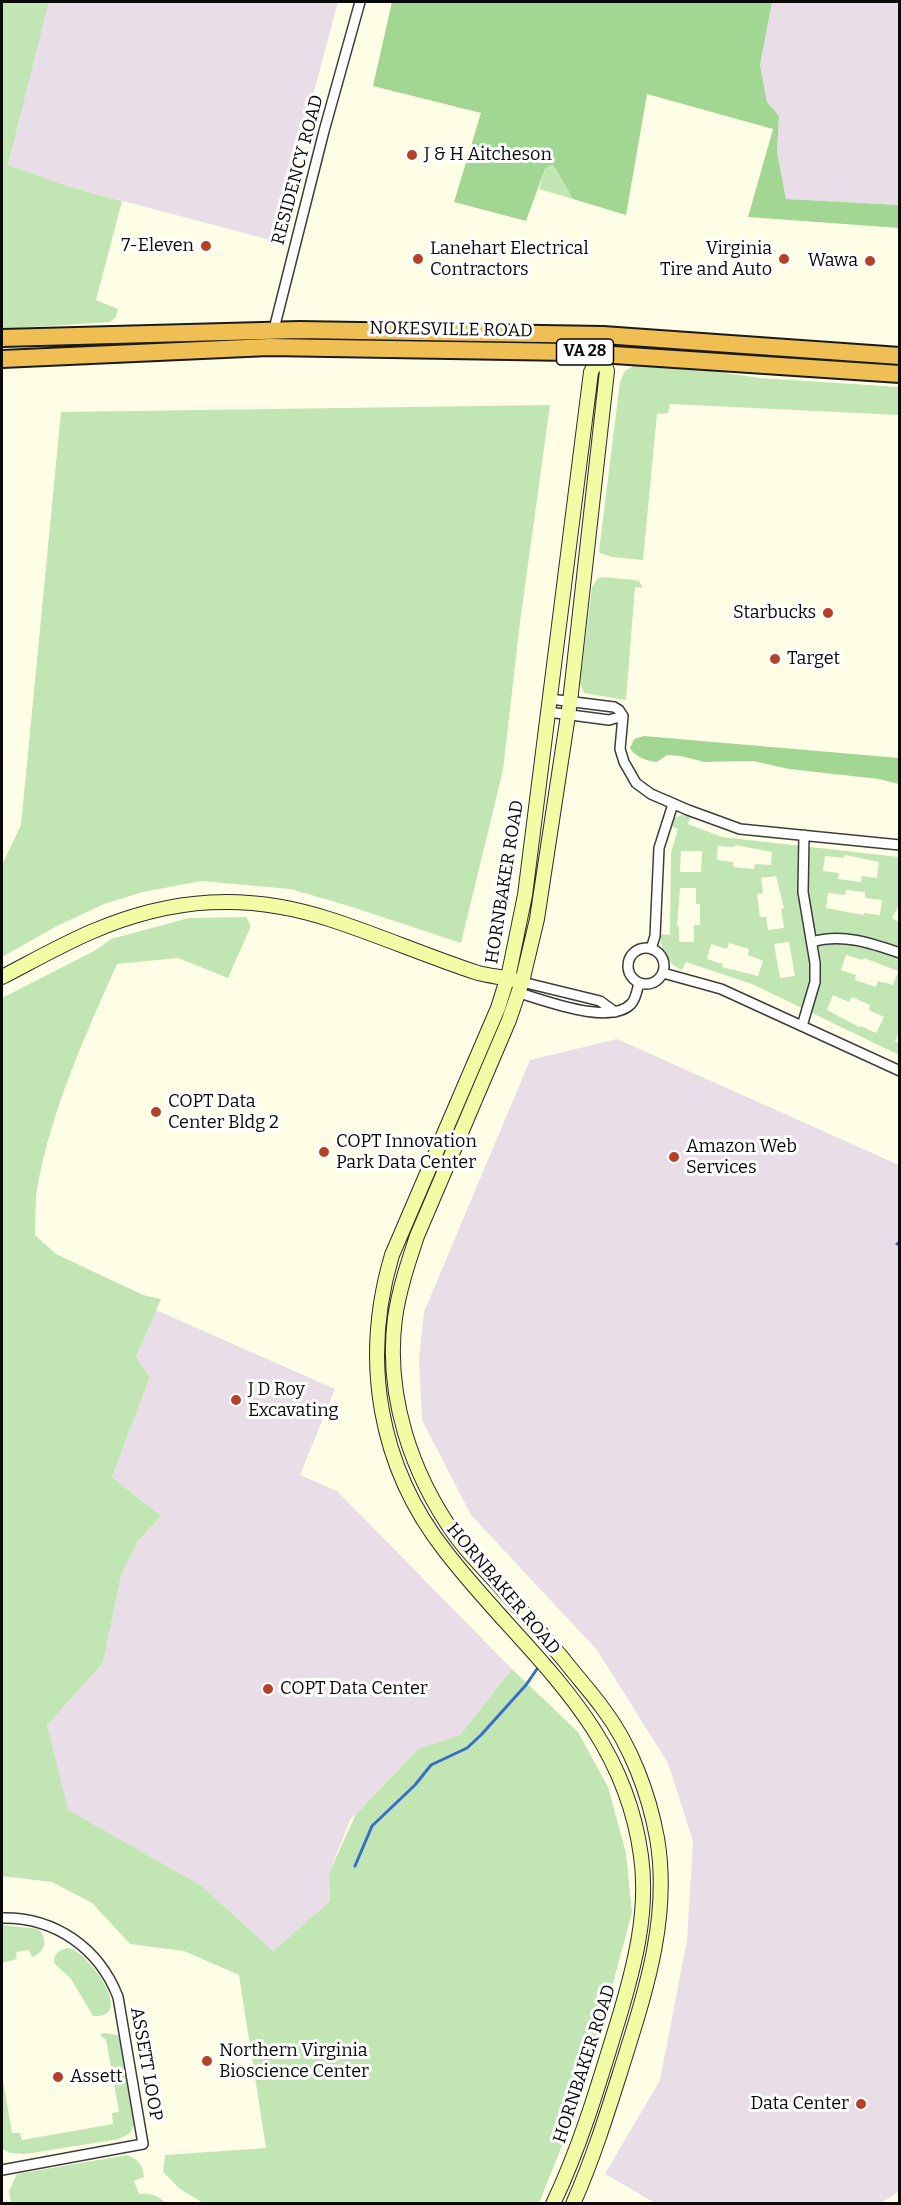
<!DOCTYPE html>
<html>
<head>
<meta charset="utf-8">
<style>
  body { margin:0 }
  #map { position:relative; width:901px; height:2205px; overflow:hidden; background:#fefee7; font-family:Bitter,serif }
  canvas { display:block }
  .frame { position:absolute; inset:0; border:3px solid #0a0a0a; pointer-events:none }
</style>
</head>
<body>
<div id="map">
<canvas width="901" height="2205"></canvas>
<div class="frame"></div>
</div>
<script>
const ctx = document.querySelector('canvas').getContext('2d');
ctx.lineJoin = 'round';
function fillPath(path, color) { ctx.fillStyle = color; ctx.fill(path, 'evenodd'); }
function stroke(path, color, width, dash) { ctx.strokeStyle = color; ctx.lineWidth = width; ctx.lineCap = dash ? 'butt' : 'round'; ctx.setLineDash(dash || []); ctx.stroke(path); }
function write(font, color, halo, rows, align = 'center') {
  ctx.font = font + ' Bitter,serif'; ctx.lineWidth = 6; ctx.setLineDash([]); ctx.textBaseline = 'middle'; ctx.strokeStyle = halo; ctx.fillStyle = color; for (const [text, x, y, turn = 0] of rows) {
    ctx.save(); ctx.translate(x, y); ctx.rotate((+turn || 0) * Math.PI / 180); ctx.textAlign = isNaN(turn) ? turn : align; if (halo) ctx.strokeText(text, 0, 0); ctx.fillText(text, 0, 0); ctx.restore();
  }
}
const industrial = new Path2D(`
  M49,2h289l-64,239 -204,-54 -62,-22z
  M772,2h127v203l-113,-6 -9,-47 2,-36 -12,-14 -7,-37z
  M617,1039l282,126 1,1026 -19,12h-226l-50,-29 55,-94 27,-140 6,-99 -25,-78 -71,-113 -126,-135 -49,-95 -3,-61 5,-47 106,-252z
  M156,1310l179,79 -35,86 37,16 175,178 -52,66 -42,14 -68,71 -21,53 1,28 -57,50 -71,-65 -135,-76 -20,-85 56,-62 18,-87 17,-35 23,-25 -49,-39 38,-100 -14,-20z`);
const green = new Path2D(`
  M2,2h47l-41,163 62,22 52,14 -26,99 22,9 -2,8 -6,5 -108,7z
  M550,165l4,1 19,33 -34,-10 6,-20z
  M635,365l41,1 84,12 139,9v28l-229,-11 -2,9 -11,1 -14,146 -31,-3 -12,-4 -1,-2 21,-169 5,-11z
  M550,405l-30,217 -17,148 -42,173 -112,-37 -59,-17 -89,-8 -58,11 -39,12 -47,22 -55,31v-92l19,-40 40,-413z
  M604,577l30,3 5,1 4,7 -8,-1 -9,113 -42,-7 -4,-10 12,-96 6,-9z
  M684,814l7,2 -3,8 34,13 177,20v48l-7,13 7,4 1,109 -5,10 4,3v11l-147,-71 -66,-22 -4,8c-14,-5 -22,-22 -22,-36l10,1 1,-82 7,-24 -7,-3 3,-8zM735,845l37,7 -1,13 -16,-1 -1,5 -21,-2v-5l-16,-2 1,-14 16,1zM681,851h21l-1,21h-21zM845,855l34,7 -2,16 -15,-2 -1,6 -23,-3 1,-6 -16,-2 2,-15 19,2zM776,876l8,32 -3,1 3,19 -16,2 -2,-13h-6l-3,-23 6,-1 -2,-15zM680,888h16v16h4v21h-6v17h-15v-15l-2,-1zM846,890l19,2v6l17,2 -2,15 -16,-2 -1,2 -37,-7 2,-15 17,2zM789,942l6,34 -15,2 -6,-34zM729,943l20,6 -1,6 15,6 -5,15 -36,-9 1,-3 -16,-5 4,-15 16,5zM846,955l16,5 2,-2 34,13 -5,14 -15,-4 -2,6 -21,-7 1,-5 -15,-5zM833,995l16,7 3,-5 18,8 -1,5 15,7 -8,16 -15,-7 -2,1 -32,-17z
  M246,917l5,9 -23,52 -50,-20 -61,6c-32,72 -66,146 -80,225 -2,15 -1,31 -2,46l21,19 87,41 18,4 -25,58 14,20 -38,100 49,39 -23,25 -17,35 -18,87 -56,62 21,85 134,76 71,65 57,-50 -1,-28 27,-59 62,-65 42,-14 52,-66 66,63 30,55 18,66 6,59 -35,132 -23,72 -35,87h-336l-24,-15 -16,-16 2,-17 101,-7 -27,-173 -55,-24 -54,-7 -38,-41 -40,-21 -50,-6v-878l94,-48 15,-11 78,-21z
  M2,1925l36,4c11,10 7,24 -6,28l-3,-7 -13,2 1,7 -15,4z
  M69,1948c20,5 68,71 24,68l-22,-37 -17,-16c-1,-9 6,-14 15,-15z
  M104,2033l13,2 5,6 13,82 -5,10 -11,6 -94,15 -15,-1 -7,-4 -1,-74 10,58h8l2,7 91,-16 -1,-11 7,-1 -13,-73 -5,-2v-3z
  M127,2155c11,4 16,10 17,22l-10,4 5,13c13,-1 17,1 27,9h-155l-2,-12 8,-17z`);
const forest = new Path2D(`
  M392,2h380l-12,63 7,37 12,14 -2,36 9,47 113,6v23l-151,-11 25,-88 -126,-35 -21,121 -53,-16 -19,-33 -4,-1 -5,4 -19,52 -72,-19 27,-89 -108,-27z
  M644,736l255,22v26l-20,-5 -90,-10 -36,-8 -49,1 -23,-6 -14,-1 -10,7c-10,-1 -22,-5 -27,-14l4,-9z`);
const stream = new Path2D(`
  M897,1244l3,-2
  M355,1866l17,-40 43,-41 16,-20 36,-17 14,-13 45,-50 11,-16`);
const street = new Path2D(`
  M273,333l51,-202 36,-129
  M550,699l64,8 5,3 4,6 -3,33 4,13 12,21 15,11 37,16 52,19 160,16
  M548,712l61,8 14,-4
  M812,942c30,-9 59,1 88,11
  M628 966a18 18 0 1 1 36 0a18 18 0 1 1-36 0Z
  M651,949l4,-13 4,-88 14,-44
  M663,973l58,16 179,82
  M522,982l78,19 15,11
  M519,993c25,7 91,33 112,11 5,-5 6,-14 8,-21
  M802,1026l13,-44v-19l-12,-71 1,-57
  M2,1918c53,-1 97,30 116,79l25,147 -141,26`);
const secondary = new Path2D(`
  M2,977c29,-15 59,-32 89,-45 81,-35 157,-40 241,-12 49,16 97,37 146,53 12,3 24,4 36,7
  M553,2204c28,-59 46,-121 65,-183 16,-53 31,-109 23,-165 -18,-136 -118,-204 -195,-304 -68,-86 -85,-193 -54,-297l106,-247 11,-35 16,-78 66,-523 10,-19 2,-18
  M573,2204c19,-43 33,-87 47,-131 24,-77 51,-154 37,-235 -8,-44 -26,-92 -53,-128 -12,-17 -27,-33 -40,-50 -22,-26 -44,-51 -67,-77 -14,-15 -30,-31 -42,-48 -44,-62 -70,-140 -60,-217 4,-28 13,-55 22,-82l92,-216 13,-38 15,-63 33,-217 37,-331 -6,-18`);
const highway = new Path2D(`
  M2,338l297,-8 304,5 297,21
  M2,359l267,-12 300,5 331,22`);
const markers = [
  [412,155,6,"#b44128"],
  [206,246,6,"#b44128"],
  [418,259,6,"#b44128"],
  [784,259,6,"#b44128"],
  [870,261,6,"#b44128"],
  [828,613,6,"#b44128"],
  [775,659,6,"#b44128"],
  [156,1112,6,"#b44128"],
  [324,1152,6,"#b44128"],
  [674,1157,6,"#b44128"],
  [236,1400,6,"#b44128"],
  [268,1689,6,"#b44128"],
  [207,2061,6,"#b44128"],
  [58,2077,6,"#b44128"],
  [861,2104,6,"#b44128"]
];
const shields = [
  [585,352,57]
];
const shieldNames = [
  ["VA 28",585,352]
];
const poiNames = [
  ["J & H Aitcheson",424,155],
  ["7-Eleven",194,246,"right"],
  ["Lanehart Electrical",430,249],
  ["Contractors",430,270],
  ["Virginia",772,249,"right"],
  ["Tire and Auto",772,270,"right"],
  ["Wawa",858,261,"right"],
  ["Starbucks",816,613,"right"],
  ["Target",787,659],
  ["COPT Data",168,1102],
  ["Center Bldg 2",168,1123],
  ["COPT Innovation",336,1142],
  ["Park Data Center",336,1163],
  ["Amazon Web",686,1147],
  ["Services",686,1168],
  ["J D Roy",248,1390],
  ["Excavating",248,1411],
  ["COPT Data Center",280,1689],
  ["Northern Virginia",219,2051],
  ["Bioscience Center",219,2072],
  ["Assett",70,2077],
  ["Data Center",849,2104,"right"]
];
const streetNames = [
  ["RESIDENCY ROAD",298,170,-75],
  ["NOKESVILLE ROAD",451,330,1],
  ["HORNBAKER ROAD",505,882,-81],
  ["HORNBAKER ROAD",503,1589,50],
  ["ASSETT LOOP",146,2064,80],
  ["HORNBAKER ROAD",585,2064,-72]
];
fillPath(industrial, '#e9dde8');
fillPath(green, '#c2e6b3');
fillPath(forest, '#a2d693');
stroke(stream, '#386dc8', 3);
stroke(street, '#3d3d3d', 12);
stroke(secondary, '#2c2c2c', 16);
stroke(highway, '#1b1b1b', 20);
stroke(street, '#fff', 9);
stroke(secondary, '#f2fca4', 14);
stroke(highway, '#efbf54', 16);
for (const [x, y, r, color] of markers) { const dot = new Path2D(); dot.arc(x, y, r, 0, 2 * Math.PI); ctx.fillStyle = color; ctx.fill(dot); stroke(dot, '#fff', 2); }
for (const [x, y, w] of shields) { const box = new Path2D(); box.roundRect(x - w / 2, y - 13, w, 26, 4.5); ctx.fillStyle = '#fff'; ctx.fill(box); stroke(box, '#0a0a0a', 1.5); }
write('bold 16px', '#0a0a0a', null, shieldNames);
write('18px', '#0a0a0a', '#fff', poiNames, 'left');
write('18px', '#0a0a0a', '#fff', streetNames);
</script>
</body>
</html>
